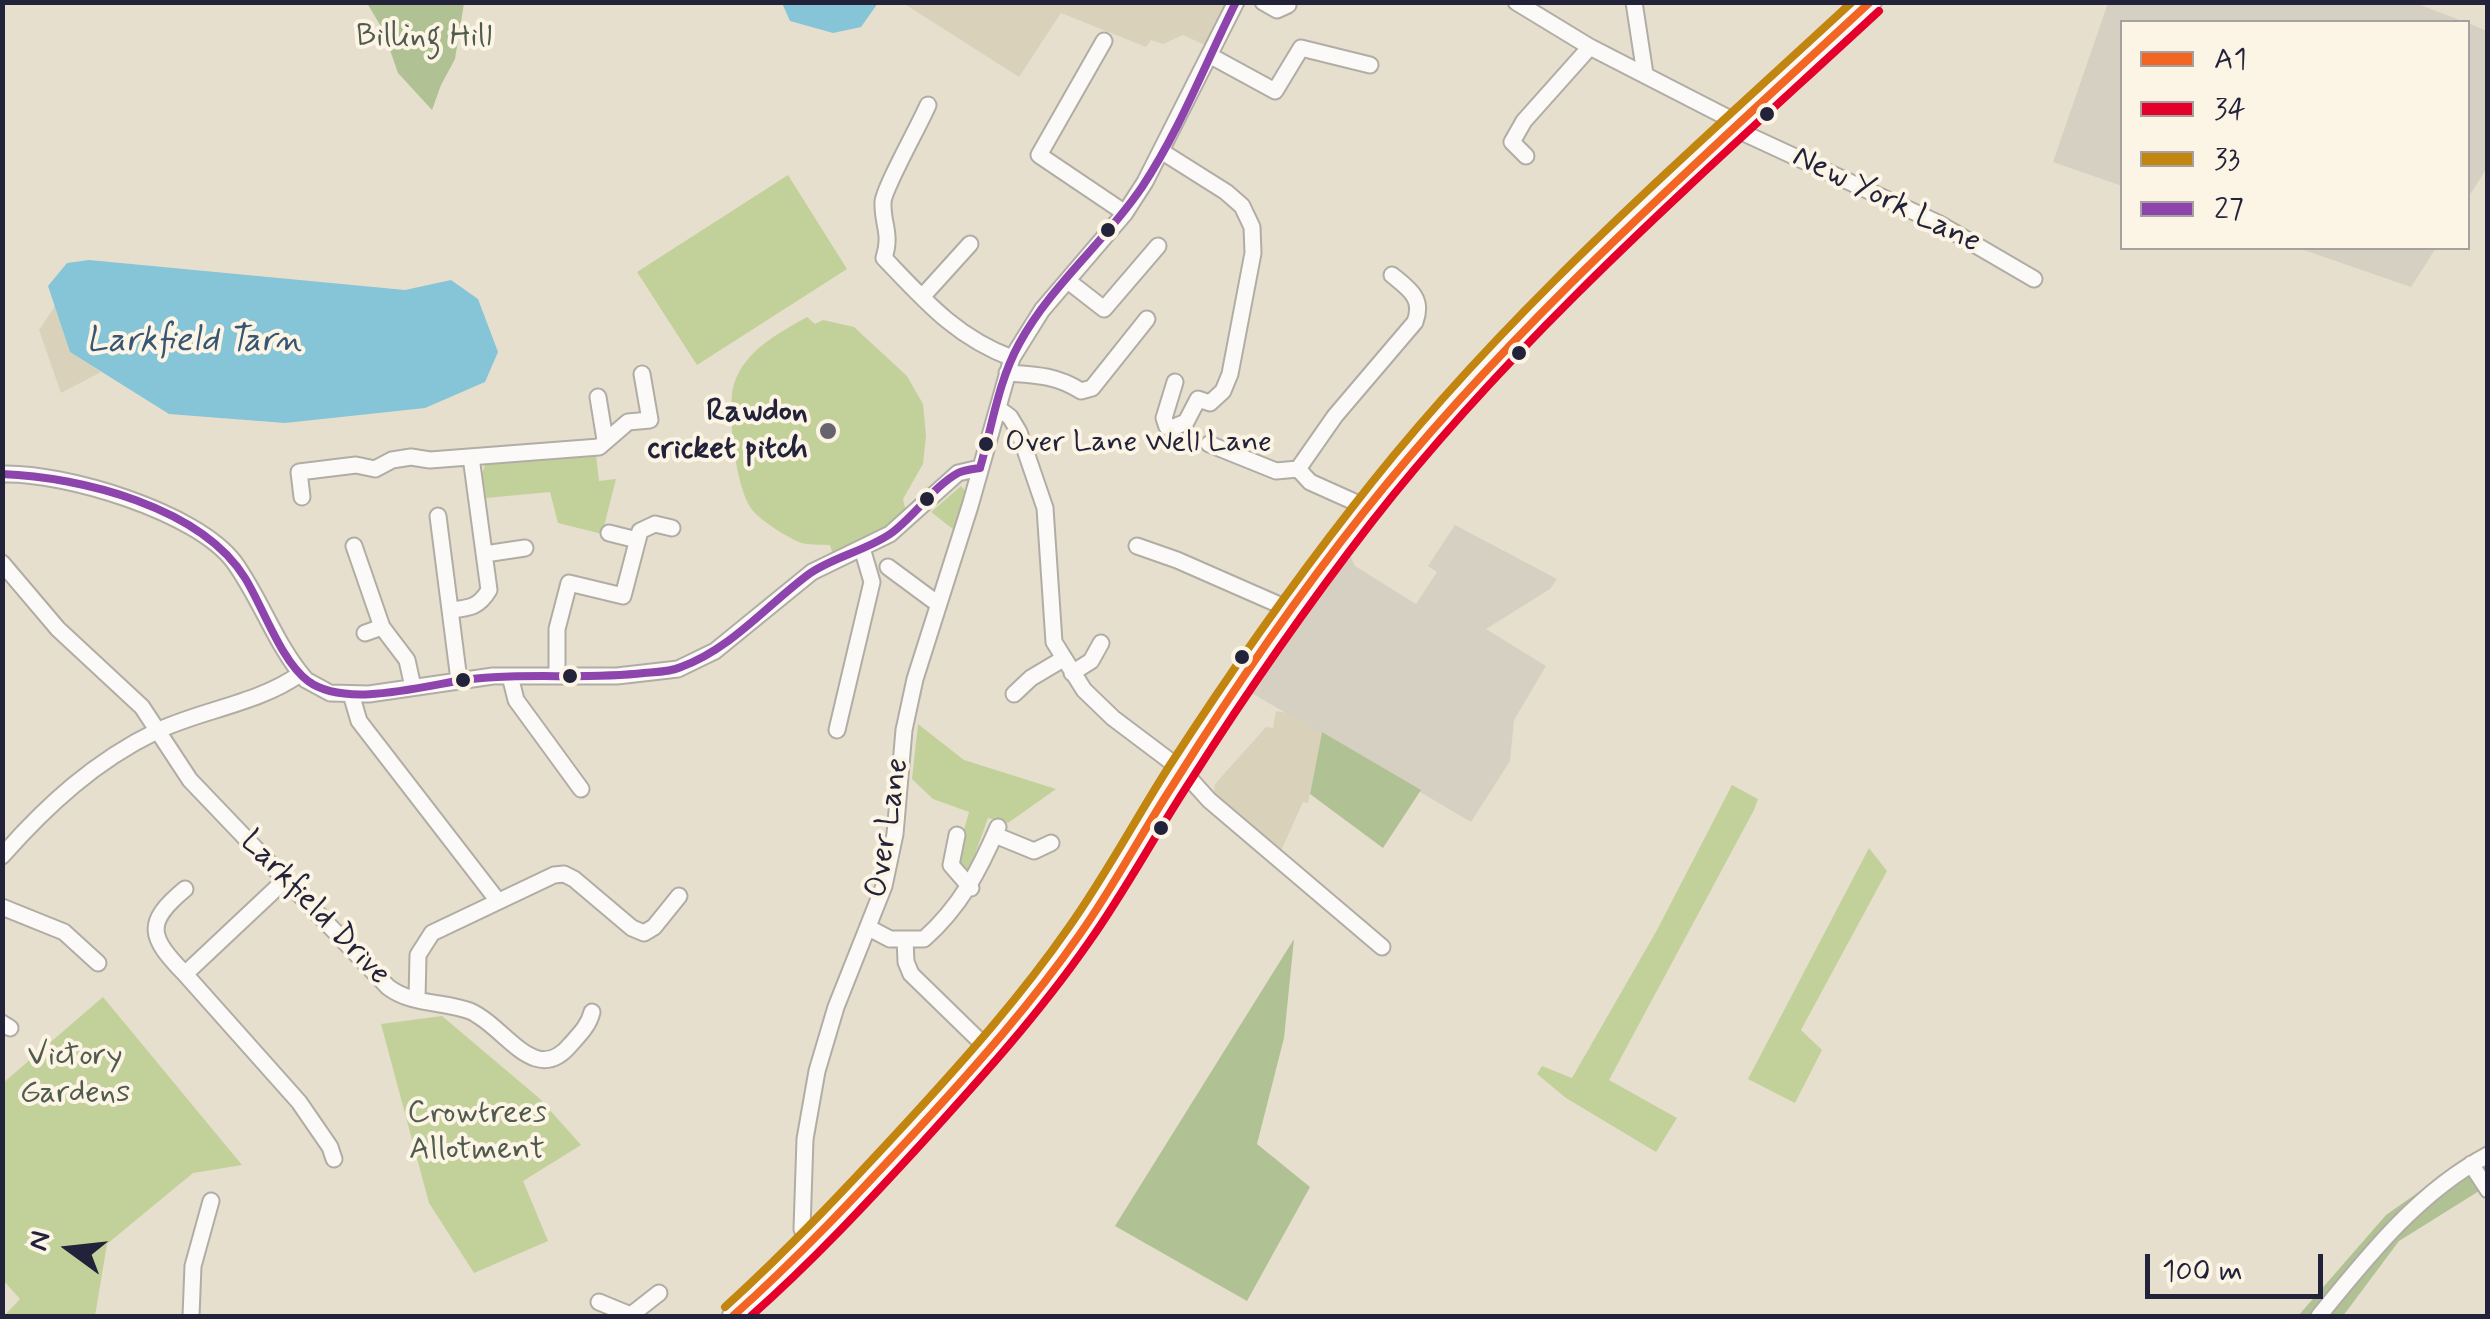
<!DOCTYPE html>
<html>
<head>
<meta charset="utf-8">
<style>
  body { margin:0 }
  #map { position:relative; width:2490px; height:1319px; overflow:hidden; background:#e6dfce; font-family:Mynerve,sans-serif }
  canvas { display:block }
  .frame { position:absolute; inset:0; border:5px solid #22223b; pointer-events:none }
  .legend { position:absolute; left:2120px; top:20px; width:350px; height:230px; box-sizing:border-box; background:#fcf5e5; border:2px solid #a5a1a1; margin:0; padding:12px 18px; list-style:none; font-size:30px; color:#22223b }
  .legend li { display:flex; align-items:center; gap:20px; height:50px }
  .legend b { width:50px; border:2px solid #a5a1a1 }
  .north { position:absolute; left:20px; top:1199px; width:100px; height:100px; -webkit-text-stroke:8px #fcf5e5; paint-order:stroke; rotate:285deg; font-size:28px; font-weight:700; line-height:40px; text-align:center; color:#22223b }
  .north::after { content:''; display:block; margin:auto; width:35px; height:45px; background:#22223b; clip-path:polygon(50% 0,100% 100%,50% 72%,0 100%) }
  .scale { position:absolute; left:2145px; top:1254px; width:178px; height:45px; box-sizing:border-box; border:5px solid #22223b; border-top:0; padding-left:12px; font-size:30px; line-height:35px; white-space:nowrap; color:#22223b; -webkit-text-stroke:8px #fcf5e5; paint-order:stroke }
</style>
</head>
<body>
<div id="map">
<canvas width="2490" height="1319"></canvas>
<div class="frame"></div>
<ul class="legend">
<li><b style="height:12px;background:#f26522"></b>A1</li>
<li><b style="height:12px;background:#e4002b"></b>34</li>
<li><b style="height:12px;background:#c2850f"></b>33</li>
<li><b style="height:12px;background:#8e44ad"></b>27</li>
</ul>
<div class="north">N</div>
<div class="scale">100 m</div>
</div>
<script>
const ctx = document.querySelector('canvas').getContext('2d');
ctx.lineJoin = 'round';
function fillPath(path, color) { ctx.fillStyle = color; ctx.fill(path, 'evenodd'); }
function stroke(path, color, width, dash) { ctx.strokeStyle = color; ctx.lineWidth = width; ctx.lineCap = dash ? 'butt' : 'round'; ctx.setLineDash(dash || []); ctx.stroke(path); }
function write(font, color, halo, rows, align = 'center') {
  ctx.font = font + ' Mynerve,sans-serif'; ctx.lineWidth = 8; ctx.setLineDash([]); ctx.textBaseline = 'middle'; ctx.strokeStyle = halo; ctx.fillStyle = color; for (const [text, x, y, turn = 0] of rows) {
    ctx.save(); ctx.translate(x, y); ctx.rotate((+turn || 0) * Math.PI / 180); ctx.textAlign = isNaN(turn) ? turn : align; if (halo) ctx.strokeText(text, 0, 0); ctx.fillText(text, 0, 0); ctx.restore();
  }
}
const built = new Path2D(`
  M903,3v-1l323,1 -21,42 -22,-10 -20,9 -12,-4 -5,7 -85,-34 -42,64z
  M55,306l15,46 31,20 -40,21 -22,-63z
  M1276,711l16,3 30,18 -14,71 -5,-1 -23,51 -49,-38 -17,-24 1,-7 51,-57 7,1z`);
const industrial = new Path2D(`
  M2108,3h307l50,19h-343v164l-69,-24z
  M2468,23l19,8 1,135 -20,32z
  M2298,248h138l-25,39z
  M1455,525l102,54 -7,10 -64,40 60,37 -32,54 -4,41 -39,61 -221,-130 99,-139 6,13 61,38 21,-32 -9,-6z`);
const green = new Path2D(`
  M788,175l59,94 -150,96 -60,-93z
  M807,317l8,7 8,-4 31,7 53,49 16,28 3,32 -3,28 -20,35 3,13 -24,20 -50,20 -2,-7c-9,-1 -22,1 -31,-3 -12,-5 -36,-20 -45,-30 -18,-18 -28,-103 -20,-128 11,-34 45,-51 73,-67z
  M596,455l3,26 17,-2 -14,55 -44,-11 -8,-31 -64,6 -4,-25 4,-10z
  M961,486l6,7 -14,36 -22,-17z
  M918,724l46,36 92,29 -48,34 -20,-5 -20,56 -10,-5 -1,-14 12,-43 -36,-13 -21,-20z
  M1732,785l26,14 -4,11 -145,270 68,38 -21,34 -90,-54 -29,-24 5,-8 30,12 85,-148z
  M1869,848l18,23 -86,159 21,20 -27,53 -47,-24z
  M103,997l139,168 -49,8 -86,71 -12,72h-91l16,-17 -17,-19v-197z
  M442,1016l97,82 42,47 -58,36 25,60 -74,32 -45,-70 -48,-179z`);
const forest = new Path2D(`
  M367,3h97l-9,56 -14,26 -9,25 -34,-37 -15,-43z
  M1322,732l99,58 -38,58 -73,-54z
  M1294,939l-10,99 -27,106 53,43 -63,114 -132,-75z
  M2487,1144v19l-7,4 7,19 -88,55 -56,75h-45l88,-101z`);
const water = new Path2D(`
  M782,3h96l-17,24 -28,6 -43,-12z
  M89,260l316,30 46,-10 27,19 20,53 -13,30 -60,26 -140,15 -116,-9 -99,-62 -22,-66 19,-23z`);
const minor = new Path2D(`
  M1263,2l14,8 11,-5
  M1516,2l74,45 150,77
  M1634,2l11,72
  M1104,41l-65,114 86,58
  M1209,55l66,36 26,-43 69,17
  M928,105c-8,19 -44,83 -45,97 -1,22 9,31 1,56 41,43 72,79 128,100
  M1735,129l203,94 96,56
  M1161,151l65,41 16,14 10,21 1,26 -23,121 -7,17 -13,12 -12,-4 -12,23 -14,6 -5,-1 -3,-9 11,-36
  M1526,156l-14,-14 12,-21 66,-74
  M1068,281l36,28 54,-63
  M922,297l48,-53
  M1007,373c29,2 49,2 74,18l11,-3 55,-69
  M598,397l7,43
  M998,408l12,9 9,15 26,76 9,134 30,48 29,28 69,52 27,30 173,147
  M1209,444l67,27 22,-2 12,13 58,26
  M1298,469l37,-53 80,-94c9,-24 -6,-33 -23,-47
  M2,474c62,-2 195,38 232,88 27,37 42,84 72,118l24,13 39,1 124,-18h124l61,-7 37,-18 97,-79 78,-38 68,-61 22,-5
  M302,497l-3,-25 57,-7 19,4 17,-9 19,-3 19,3 169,-13 29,-25 22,-2 -8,-46
  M438,516l21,164
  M609,533l28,7
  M354,546l28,81
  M1137,546l40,14 114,50
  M485,554l40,-6
  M2,563l56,66 84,78 48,73 198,207c23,18 55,14 82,24 36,16 65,77 101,33 9,-10 18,-19 21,-32
  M888,567l50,37
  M451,610c19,-2 28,-3 38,-20l-18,-133
  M365,633l17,-6 25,33 6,27
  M1072,673l19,-12 10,-18
  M557,675v-46l12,-46 54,13 17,-65 15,-7 17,4
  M510,676l6,24 65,89
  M351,694l8,27 139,180
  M1014,694l17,-16 32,-19
  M837,730l35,-148 -10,-34
  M957,835l-6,30 20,23
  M995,835l39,16 17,-8
  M2,856c45,-51 93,-95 155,-125 47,-22 100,-27 143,-57
  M285,880l-100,94 114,128 31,45 4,12
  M2,907l62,25 34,31
  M869,928l21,11h34c36,-32 55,-68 74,-112
  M905,939l1,23 5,12 78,76
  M185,974c-36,-37 -41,-51 0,-85
  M417,999l1,-44 14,-22 122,-58 10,-1 10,5 58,49 12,5 10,-6 25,-31
  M2,1023l8,5
  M2471,1164l17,26
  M809,1247l-7,-18 3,-90 12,-68 19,-64 48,-121 11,-52 9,-104 11,-51 55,-173 42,-148 30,-48 83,-97 20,-31 91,-180
  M599,1302l34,14
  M631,1315l28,-22
  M191,1316l2,-50 18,-65
  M2319,1316c48,-59 100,-125 169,-161`);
const major = new Path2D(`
  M733,1316c64,-56 121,-117 178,-180 60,-65 118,-130 169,-202 36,-53 67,-110 102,-164 57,-88 118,-175 182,-258 148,-189 332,-347 507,-510`);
const bus1 = new Path2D(`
  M733,1316c66,-59 125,-122 185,-187 57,-62 114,-126 162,-195 34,-48 61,-100 93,-149 59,-94 122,-186 191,-273 149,-188 331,-347 506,-510`);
const bus2 = new Path2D(`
  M751,1316c61,-54 116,-113 171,-173 59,-65 117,-129 167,-201 37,-52 67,-109 102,-162 56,-88 116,-174 180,-257 148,-190 332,-349 508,-512`);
const bus3 = new Path2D(`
  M725,1307c65,-59 124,-122 183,-186 57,-62 113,-125 161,-194 37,-52 67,-109 101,-162 57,-88 117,-174 181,-256 145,-189 327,-346 501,-507`);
const bus4 = new Path2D(`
  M980,468c12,-41 18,-86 39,-124 32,-59 86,-102 123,-157 38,-57 63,-123 94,-185
  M2,474c79,3 199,33 243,104 18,29 36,83 63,103 36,27 112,6 155,-1 60,-8 121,0 181,-7 12,-1 26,-1 37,-6 50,-18 86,-62 128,-93 24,-17 56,-23 81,-40 23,-16 44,-48 68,-61 6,-3 16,-4 22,-5`);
const markers = [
  [1767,114,9,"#22223b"],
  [1108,230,9,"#22223b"],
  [1519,353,9,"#22223b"],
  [828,431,10,"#67646e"],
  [986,444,9,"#22223b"],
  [927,499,9,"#22223b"],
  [1242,657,9,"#22223b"],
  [570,676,9,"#22223b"],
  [463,680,9,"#22223b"],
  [1161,828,9,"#22223b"]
];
const busNames = [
  ["Over Lane Well Lane",1005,444]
];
const parkNames = [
  ["Billing Hill",424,38],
  ["Victory",75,1057],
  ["Gardens",75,1094],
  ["Crowtrees",477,1114],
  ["Allotment",477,1151]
];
const streetNames = [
  ["New York Lane",1886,201,26],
  ["Over Lane",889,828,-81],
  ["Larkfield Drive",314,909,46]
];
const poiNames = [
  ["Rawdon",808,413],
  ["cricket pitch",808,450]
];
const waterNames = [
  ["Larkfield Tarn",194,343]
];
fillPath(built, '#dad1bb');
fillPath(industrial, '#d6d0c2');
fillPath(green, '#c2d19a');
fillPath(forest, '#b0c293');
fillPath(water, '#86c4d7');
stroke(minor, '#b1ada5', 19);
stroke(major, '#b1ada5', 24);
stroke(minor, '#fbfaf8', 15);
stroke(major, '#fbfaf8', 20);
stroke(bus1, '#f26522', 8);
stroke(bus2, '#e4002b', 8);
stroke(bus3, '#c2850f', 8);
stroke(bus4, '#8e44ad', 8);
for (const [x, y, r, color] of markers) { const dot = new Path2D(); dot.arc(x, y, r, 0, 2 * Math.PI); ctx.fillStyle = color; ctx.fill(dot); stroke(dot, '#fcf5e5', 4); }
write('30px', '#22223b', '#fcf5e5', busNames, 'left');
write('32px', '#505b4d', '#fcf5e5', parkNames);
write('32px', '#22223b', '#fcf5e5', streetNames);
write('bold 32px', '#22223b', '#fcf5e5', poiNames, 'right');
write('italic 35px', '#375673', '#fcf5e5', waterNames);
</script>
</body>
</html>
